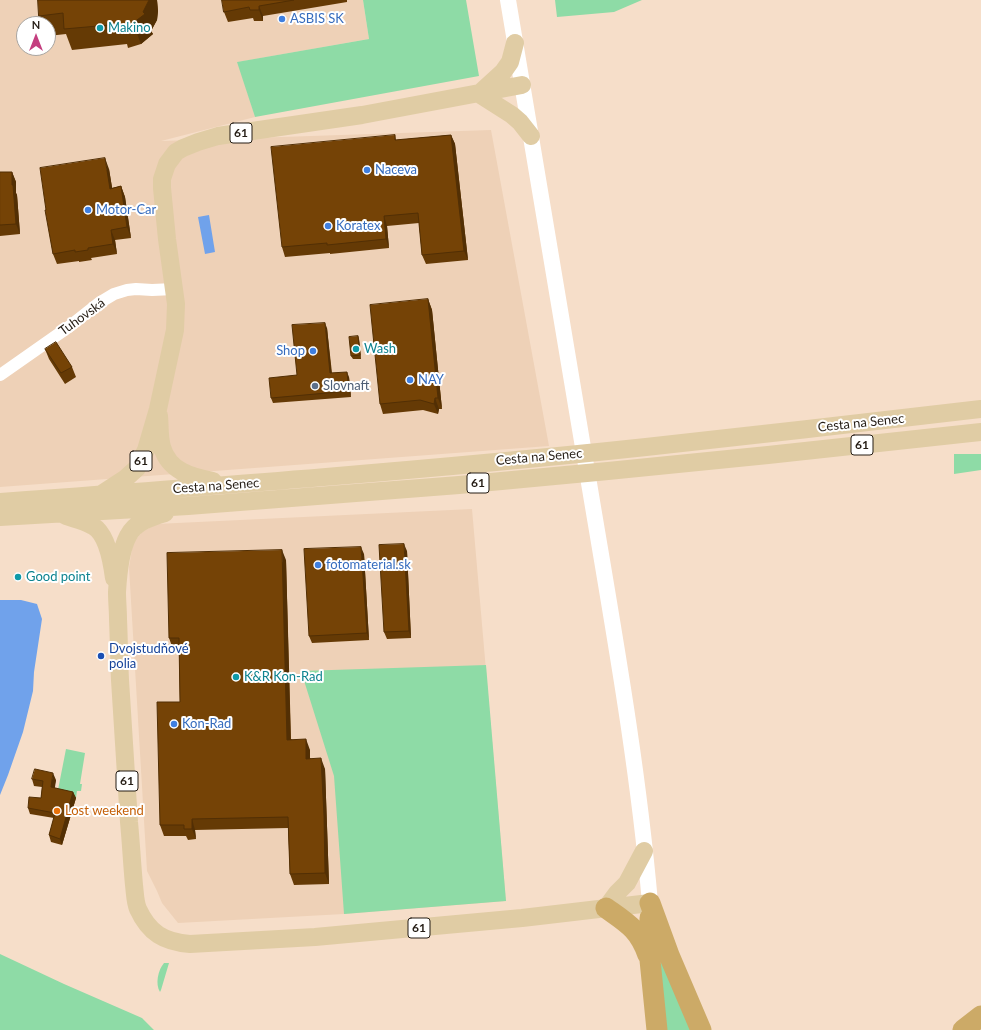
<!DOCTYPE html>
<html>
<head>
<meta charset="utf-8">
<style>
  body { margin:0 }
  #map { position:relative; width:981px; height:1030px; overflow:hidden; background:#f6dec9; font-family:Lato,sans-serif }
  canvas { display:block }
  .north { position:absolute; left:16px; top:16px; width:40px; height:40px; box-sizing:border-box; background:#fff; border:1px solid #a8a5a1; border-radius:50%; rotate:0deg; font-size:11px; font-weight:700; line-height:16px; text-align:center; color:#251d15 }
  .north::after { content:''; display:block; margin:auto; width:14px; height:18px; background:#c43e7f; clip-path:polygon(50% 0,100% 100%,50% 72%,0 100%) }
</style>
</head>
<body>
<div id="map">
<canvas width="981" height="1030"></canvas>
<div class="north">N</div>
</div>
<script>
const ctx = document.querySelector('canvas').getContext('2d');
ctx.lineJoin = 'round';
function fillPath(path, color) { ctx.fillStyle = color; ctx.fill(path, 'evenodd'); }
function stroke(path, color, width, dash) { ctx.strokeStyle = color; ctx.lineWidth = width; ctx.lineCap = dash ? 'butt' : 'round'; ctx.setLineDash(dash || []); ctx.stroke(path); }
function write(font, color, halo, rows, align = 'center') {
  ctx.font = font + ' Lato,sans-serif'; ctx.lineWidth = 4; ctx.setLineDash([]); ctx.textBaseline = 'middle'; ctx.strokeStyle = halo; ctx.fillStyle = color; for (const [text, x, y, turn = 0] of rows) {
    ctx.save(); ctx.translate(x, y); ctx.rotate((+turn || 0) * Math.PI / 180); ctx.textAlign = isNaN(turn) ? turn : align; if (halo) ctx.strokeText(text, 0, 0); ctx.fillText(text, 0, 0); ctx.restore();
  }
}
const built = new Path2D(`
  M0,0h363l6,39 -131,23 17,55 -94,24 330,-11 58,316 -549,41zM24,24h24v24h-24z
  M472,509l34,392 -162,13 -166,9 -16,-20 -5,-12 -10,-20 -18,-304 4,-24 9,-11 14,-8z`);
const green = new Path2D(`
  M363,0h103l13,76 -224,41 -18,-55 132,-23z
  M555,0h87l-28,12 -57,5z
  M954,454h27v16l-27,4z
  M486,665l20,236 -162,13 -10,-138 -33,-105z
  M66,749l19,4 -5,31h2l-1,7h-4l-1,7 -19,-3z
  M660,952l34,78h-30z
  M0,954l64,30 78,34 12,12h-154z
  M164,963h5l-8,27 -1,2c-5,-8 -2,-22 4,-29z`);
const water = new Path2D(`
  M209,215l6,37 -10,2 -7,-37z
  M0,600h21l16,4 5,15 -8,53 -1,19 -10,41 -15,43 -8,20z`);
const minor = new Path2D(`
  M0,375l70,-49 29,-23 15,-9 13,-4 9,-1 16,1 22,-1`);
const secondary = new Path2D(`
  M508,0c27,163 54,326 82,489 23,138 48,275 60,414`);
const primary = new Path2D(`
  M480,93l23,-21 7,-10 5,-19
  M479,94l33,21 8,7 11,14
  M159,416c1,10 0,21 3,31 7,24 29,30 51,34
  M103,493l23,-15 11,-10 9,-18 12,-41 17,-79 1,-26 -9,-65 -5,-51v-9l5,-15 9,-12 7,-4 15,-6 20,-6 144,-21 160,-30
  M0,502c216,-16 431,-32 646,-55 112,-12 223,-25 335,-38
  M165,513c-14,4 -30,9 -37,23 -8,15 -10,39 -11,56 0,9 1,18 1,27 1,21 1,41 2,61 3,47 6,95 9,142 2,21 3,42 5,63 1,8 1,17 4,24 11,24 26,33 52,35l125,-7 207,-19 128,-15
  M66,516c9,3 19,5 27,10 14,8 19,37 21,52
  M0,517l188,-11 271,-21 149,-14 160,-16 213,-23
  M606,908l11,-15 10,-10 17,-32`);
const motorway = new Path2D(`
  M650,903l19,52 32,75
  M606,908c21,15 33,21 42,47
  M650,918v42l7,70
  M963,1030l18,-14`);
const wall = new Path2D(`
  M38,0h119l1,11 -1,9 -6,11 2,3 -12,10 -13,4 -1,-4 -55,6 -6,-16 -18,2v-12h-6l-3,-8z
  M222,0h125v2l-84,14v5h-9l-1,-3 -25,4 -4,-10z
  M395,135l1,5 55,-5 4,9 13,116 -42,4 -4,-9 -3,-32 -32,3 2,22 -59,6v-1l-45,4 -3,-10z
  M109,169l3,19 9,-2 4,11 6,41 -16,2 2,14 -26,4 1,2 -13,2v-1l-22,3 -4,-10 -7,-44z
  M0,172h12l4,10v11l1,2 3,39 -20,2z
  M428,299l4,11 10,99h-3l-1,5 -15,-4 -40,4 -3,-10z
  M327,328l5,45 17,4 2,20 -78,6 -2,-5 26,-23z
  M358,336l1,3 2,20h-8l-2,-3z
  M45,349l27,18 4,10 -11,7 -16,-25z
  M407,551l4,87 -24,1 -3,-7z
  M364,554l5,86 -57,3 -3,-7z
  M286,560l5,179 19,11v8l15,11 2,57 2,58 -35,1 -4,-11 -2,-46 -93,2 1,9 -8,1 -2,-4h-22l-4,-11 20,-123 -1,-53h-6l-4,-11z
  M32,779l24,1 -2,8 19,4 3,6 -14,47 -11,-3 -2,-7 5,-17 -24,-4 -2,-6 13,-10 1,-11 -8,-1z`);
const shadedWall = new Path2D(`
  M149,0h8l1,11 -1,9 -6,11 2,3 -12,10 -8,-21 10,-11z
  M259,6l4,10v5l-4,-11z
  M451,135l4,9 13,116 -4,-9z
  M105,158l4,11 5,30 -4,-10z
  M12,172l4,10v11l1,2 3,39 -4,-10 -4,-39z
  M121,186l4,11 6,41 -4,-11z
  M384,216l3,10 2,22 -3,-9z
  M111,230l4,10 2,14 -4,-10z
  M428,299l4,11 10,99 -4,-11z
  M325,323l2,5 5,51 -2,-6z
  M358,336l1,3 2,20 -1,-4z
  M347,372l2,5 2,20 -2,-6z
  M435,398l4,11 -1,5 -4,-10z
  M404,544l3,7 4,87 -2,-7z
  M361,547l3,7 5,86 -2,-7z
  M282,550l4,10 5,190 -4,-10z
  M306,739l4,11v19l-4,-10z
  M321,758l4,11 2,57 2,58 -4,-11z
  M53,773l3,7 -2,14 -3,-7z
  M73,792l3,6 -14,47 -2,-6z
  M192,819l3,11 1,9 -4,-10z`);
const building = new Path2D(`
  M38,0h111l-6,12 2,2 -12,9 -12,4v-3l-57,5 -1,-16 -24,3z
  M222,0h72l-35,6v4h-9l-1,-3 -25,5z
  M395,135v5l56,-5 13,116 -42,4 -4,-42 -34,3 2,23 -59,6v-2l-45,4 -11,-100z
  M105,158l5,31 11,-3 6,41 -16,3 2,14 -25,4v2l-13,2v-2l-22,4 -8,-44h1l-6,-42z
  M0,172h12v13h1l3,39 -16,1z
  M428,299l10,99h-3l-1,6 -14,-4 -40,4 -10,-99z
  M325,323l5,50 17,-1 2,19 -78,7 -2,-20 28,-3 -5,-50z
  M358,336l2,19 -9,1 -2,-19z
  M56,342l16,25 -11,6 -16,-24z
  M404,544l5,87 -25,1 -5,-87z
  M361,547l6,86 -58,3 -5,-87z
  M282,550l5,190 19,-1v20l15,-1 3,58 1,57 -35,1 -2,-57 -96,2v10h-8v-4h-24l-3,-123h23l-1,-64h-10l-2,-85z
  M35,769l18,4 -2,14 22,5 -13,47 -11,-4 6,-22 -27,-5 1,-11 12,1 2,-17 -11,-2z`);
const markers = [
  [282,19,4,"#3f7fe0"],
  [100,28,4,"#0f9aa8"],
  [367,170,4,"#3f7fe0"],
  [88,210,4,"#3f7fe0"],
  [328,226,4,"#3f7fe0"],
  [356,349,4,"#0f9aa8"],
  [313,351,4,"#3f7fe0"],
  [410,380,4,"#3f7fe0"],
  [315,386,4,"#5c6f8a"],
  [318,565,4,"#3f7fe0"],
  [18,577,4,"#0f9aa8"],
  [101,656,4,"#1a4fb4"],
  [236,677,4,"#0f9aa8"],
  [174,724,4,"#3f7fe0"],
  [57,811,4,"#e8710a"]
];
const shields = [
  [241,133,22],
  [862,445,22],
  [141,461,22],
  [478,483,22],
  [127,781,22],
  [419,928,22]
];
const shieldNames = [
  ["61",241,133],
  ["61",862,445],
  ["61",141,461],
  ["61",478,483],
  ["61",127,781],
  ["61",419,928]
];
const shopNames = [
  ["ASBIS SK",290,19],
  ["Naceva",375,170],
  ["Motor-Car",96,210],
  ["Koratex",336,226],
  ["Shop",305,351,"right"],
  ["NAY",418,380],
  ["fotomaterial.sk",326,565],
  ["Kon-Rad",182,724]
];
const cultureNames = [
  ["Makino",108,28],
  ["Wash",364,349],
  ["Good point",26,577],
  ["K&R Kon-Rad",244,677]
];
const streetNames = [
  ["Tuhovská",82,317,-36],
  ["Cesta na Senec",861,423,-6],
  ["Cesta na Senec",539,457,-5],
  ["Cesta na Senec",216,486,-4]
];
const serviceNames = [
  ["Slovnaft",323,386]
];
const transitNames = [
  ["Dvojstudňové",109,649],
  ["polia",109,664]
];
const foodNames = [
  ["Lost weekend",65,811]
];
fillPath(built, '#eed1b7');
fillPath(green, '#8edba6');
fillPath(water, '#70a2eb');
stroke(minor, '#fff', 12);
stroke(secondary, '#fff', 16);
stroke(primary, '#e0cca4', 18);
stroke(motorway, '#ccaa67', 21);
fillPath(wall, '#653a05');
fillPath(shadedWall, '#522f04');
fillPath(building, '#754306');
stroke(building, '#522f04', 1);
for (const [x, y, r, color] of markers) { const dot = new Path2D(); dot.arc(x, y, r, 0, 2 * Math.PI); ctx.fillStyle = color; ctx.fill(dot); stroke(dot, '#fff', 1.5); }
for (const [x, y, w] of shields) { const box = new Path2D(); box.roundRect(x - w / 2, y - 10, w, 20, 3); ctx.fillStyle = '#fff'; ctx.fill(box); stroke(box, '#251d15', 1); }
write('bold 12px', '#251d15', null, shieldNames);
write('13px', '#366cbe', '#fff', shopNames, 'left');
write('13px', '#0d838f', '#fff', cultureNames, 'left');
write('13px', '#251d15', '#fff', streetNames);
write('13px', '#4e5e75', '#fff', serviceNames, 'left');
write('13px', '#164399', '#fff', transitNames, 'left');
write('13px', '#c56008', '#fff', foodNames, 'left');
</script>
</body>
</html>
